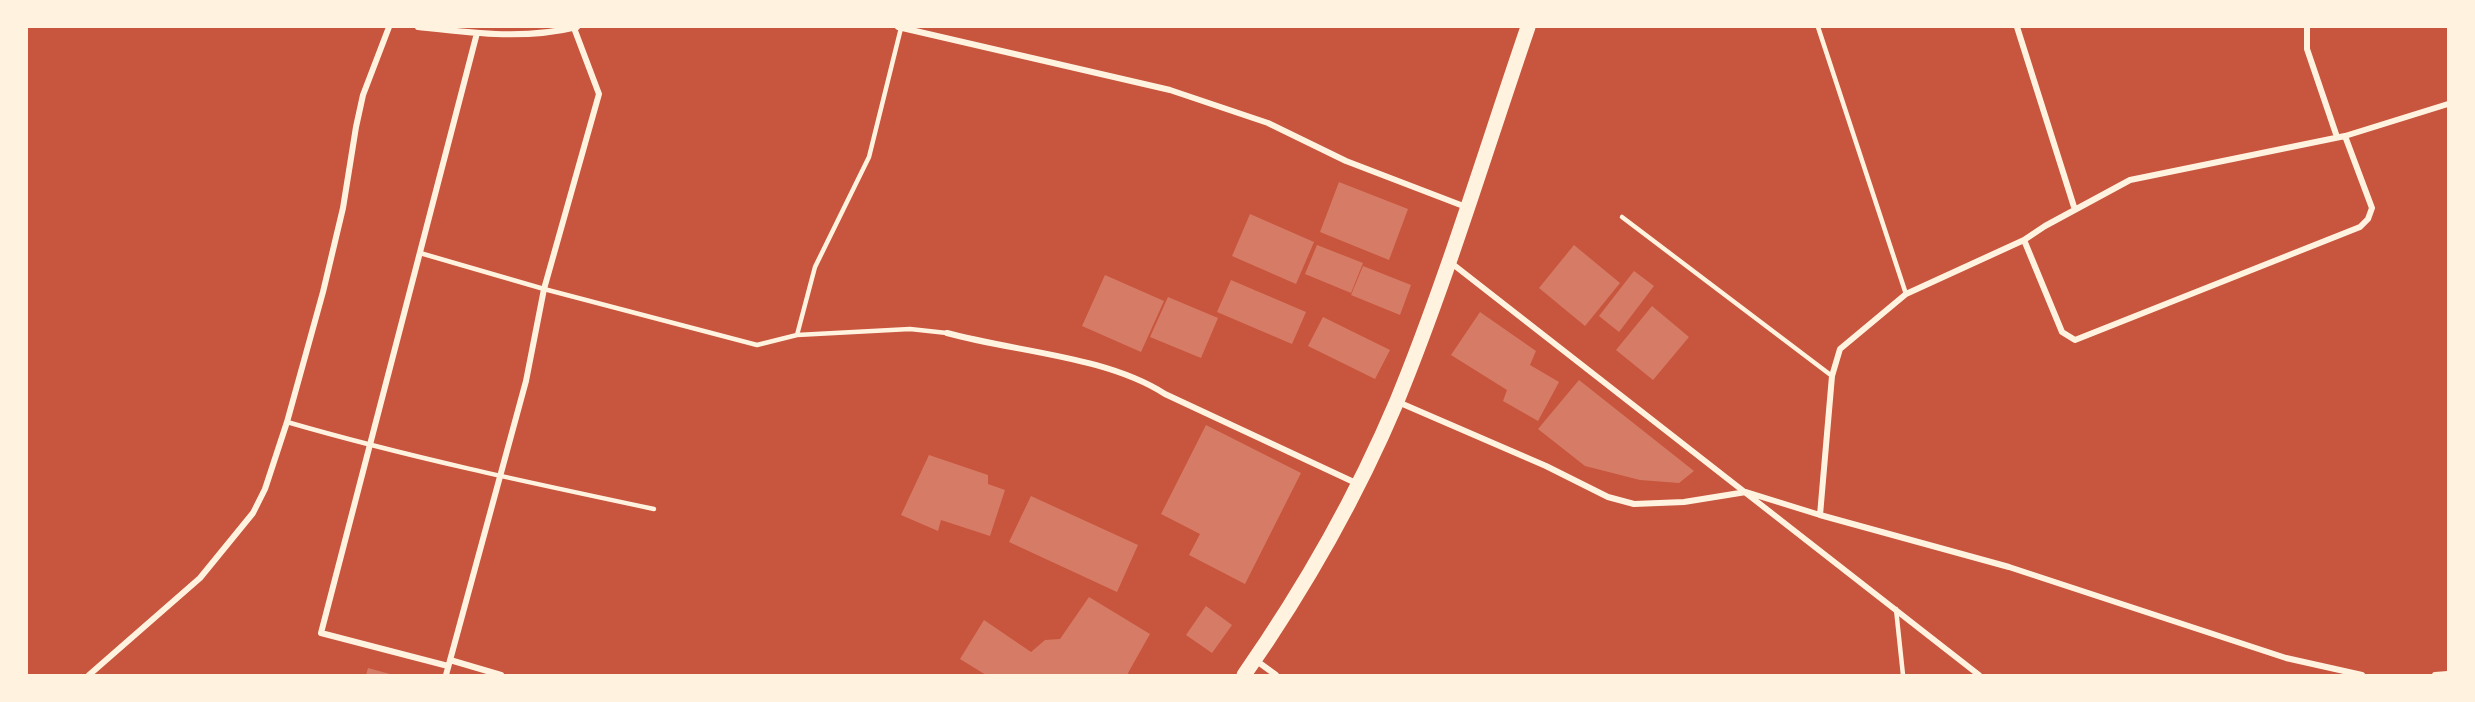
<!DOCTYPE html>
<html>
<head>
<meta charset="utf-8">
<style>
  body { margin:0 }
  #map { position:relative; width:2475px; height:702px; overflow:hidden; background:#c8553d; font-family:"Zilla Slab",serif }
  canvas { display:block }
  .frame { position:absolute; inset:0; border:28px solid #fff3e0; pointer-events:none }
</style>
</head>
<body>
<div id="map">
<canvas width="2475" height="702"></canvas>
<div class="frame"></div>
</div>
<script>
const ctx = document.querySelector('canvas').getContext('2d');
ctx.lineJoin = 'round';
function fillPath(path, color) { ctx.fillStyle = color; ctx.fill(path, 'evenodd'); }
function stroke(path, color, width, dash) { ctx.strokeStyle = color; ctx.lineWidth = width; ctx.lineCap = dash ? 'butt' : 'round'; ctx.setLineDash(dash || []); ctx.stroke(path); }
const building = new Path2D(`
  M1339,182l69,27 -19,51 -69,-28z
  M1250,214l64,28 -18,42 -64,-28z
  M1317,245l46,18 -12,30 -46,-19z
  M1574,245l46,38 -35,43 -46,-38z
  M1363,266l48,19 -11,30 -49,-20z
  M1634,271l20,15 -35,46 -20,-16z
  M1105,275l59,26 -23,51 -59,-26z
  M1231,280l75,32 -14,32 -75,-32z
  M1168,297l50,21 -17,40 -51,-21z
  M1652,306l37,31 -36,43 -37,-30z
  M1480,312l56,39 -6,14 29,17 -21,39 -35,-20 4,-11 -56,-35z
  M1323,317l67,33 -15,29 -67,-33z
  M1579,380l115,91 -15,12 -39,-3 -55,-14 -47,-37z
  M1206,425l95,48 -56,111 -56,-29 11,-21 -39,-20z
  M929,455l59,20v9l17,6 -15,46 -49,-16 -3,11 -37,-16z
  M1031,496l107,49 -21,47 -108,-50z
  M1089,597l61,37 -22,39 1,2h-143l-26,-16 24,-39 47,32 14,-12 15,-1z
  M1206,606l26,19 -20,28 -26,-18z
  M368,668l22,6v1h-24z`);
const service = new Path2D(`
  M1818,27l88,267
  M1622,217l210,159
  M420,253l124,36 213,56 40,-10 113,-6 37,4
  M797,335l18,-68 54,-110 32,-129
  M287,422c121,35 244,61 367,87
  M1896,609l7,66`);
const minor = new Path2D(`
  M418,27c54,6 106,13 159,0
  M898,27l272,63 98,33 78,38 120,46
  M2017,27l58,183
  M2307,27v22l30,88
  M2024,240l38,92 13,8 285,-113 8,-8 4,-11 -27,-72
  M1450,262l529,413
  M947,333c69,19 159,23 218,61l193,90
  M1398,402l148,64 62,31 26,7 50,-2 62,-10 74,23 189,52 277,91 76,17
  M1820,515l12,-139 8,-27 66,-55 118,-54 21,-14 85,-46 215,-44 103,-32
  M1254,659l22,16
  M450,660l51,15
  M448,666l-127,-33 156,-600
  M89,675l111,-97 53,-65 12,-24 22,-67 36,-130 20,-84 13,-81 7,-32 26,-68
  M446,675l80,-294 18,-92 55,-195 -25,-66
  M2435,675l13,-1`);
const primary = new Path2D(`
  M1244,675c60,-86 112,-177 153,-274 50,-122 88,-249 131,-374`);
fillPath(building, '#d67c66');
stroke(service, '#fff3e0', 4.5);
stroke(minor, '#fff3e0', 6);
stroke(primary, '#fff3e0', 15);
</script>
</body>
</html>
